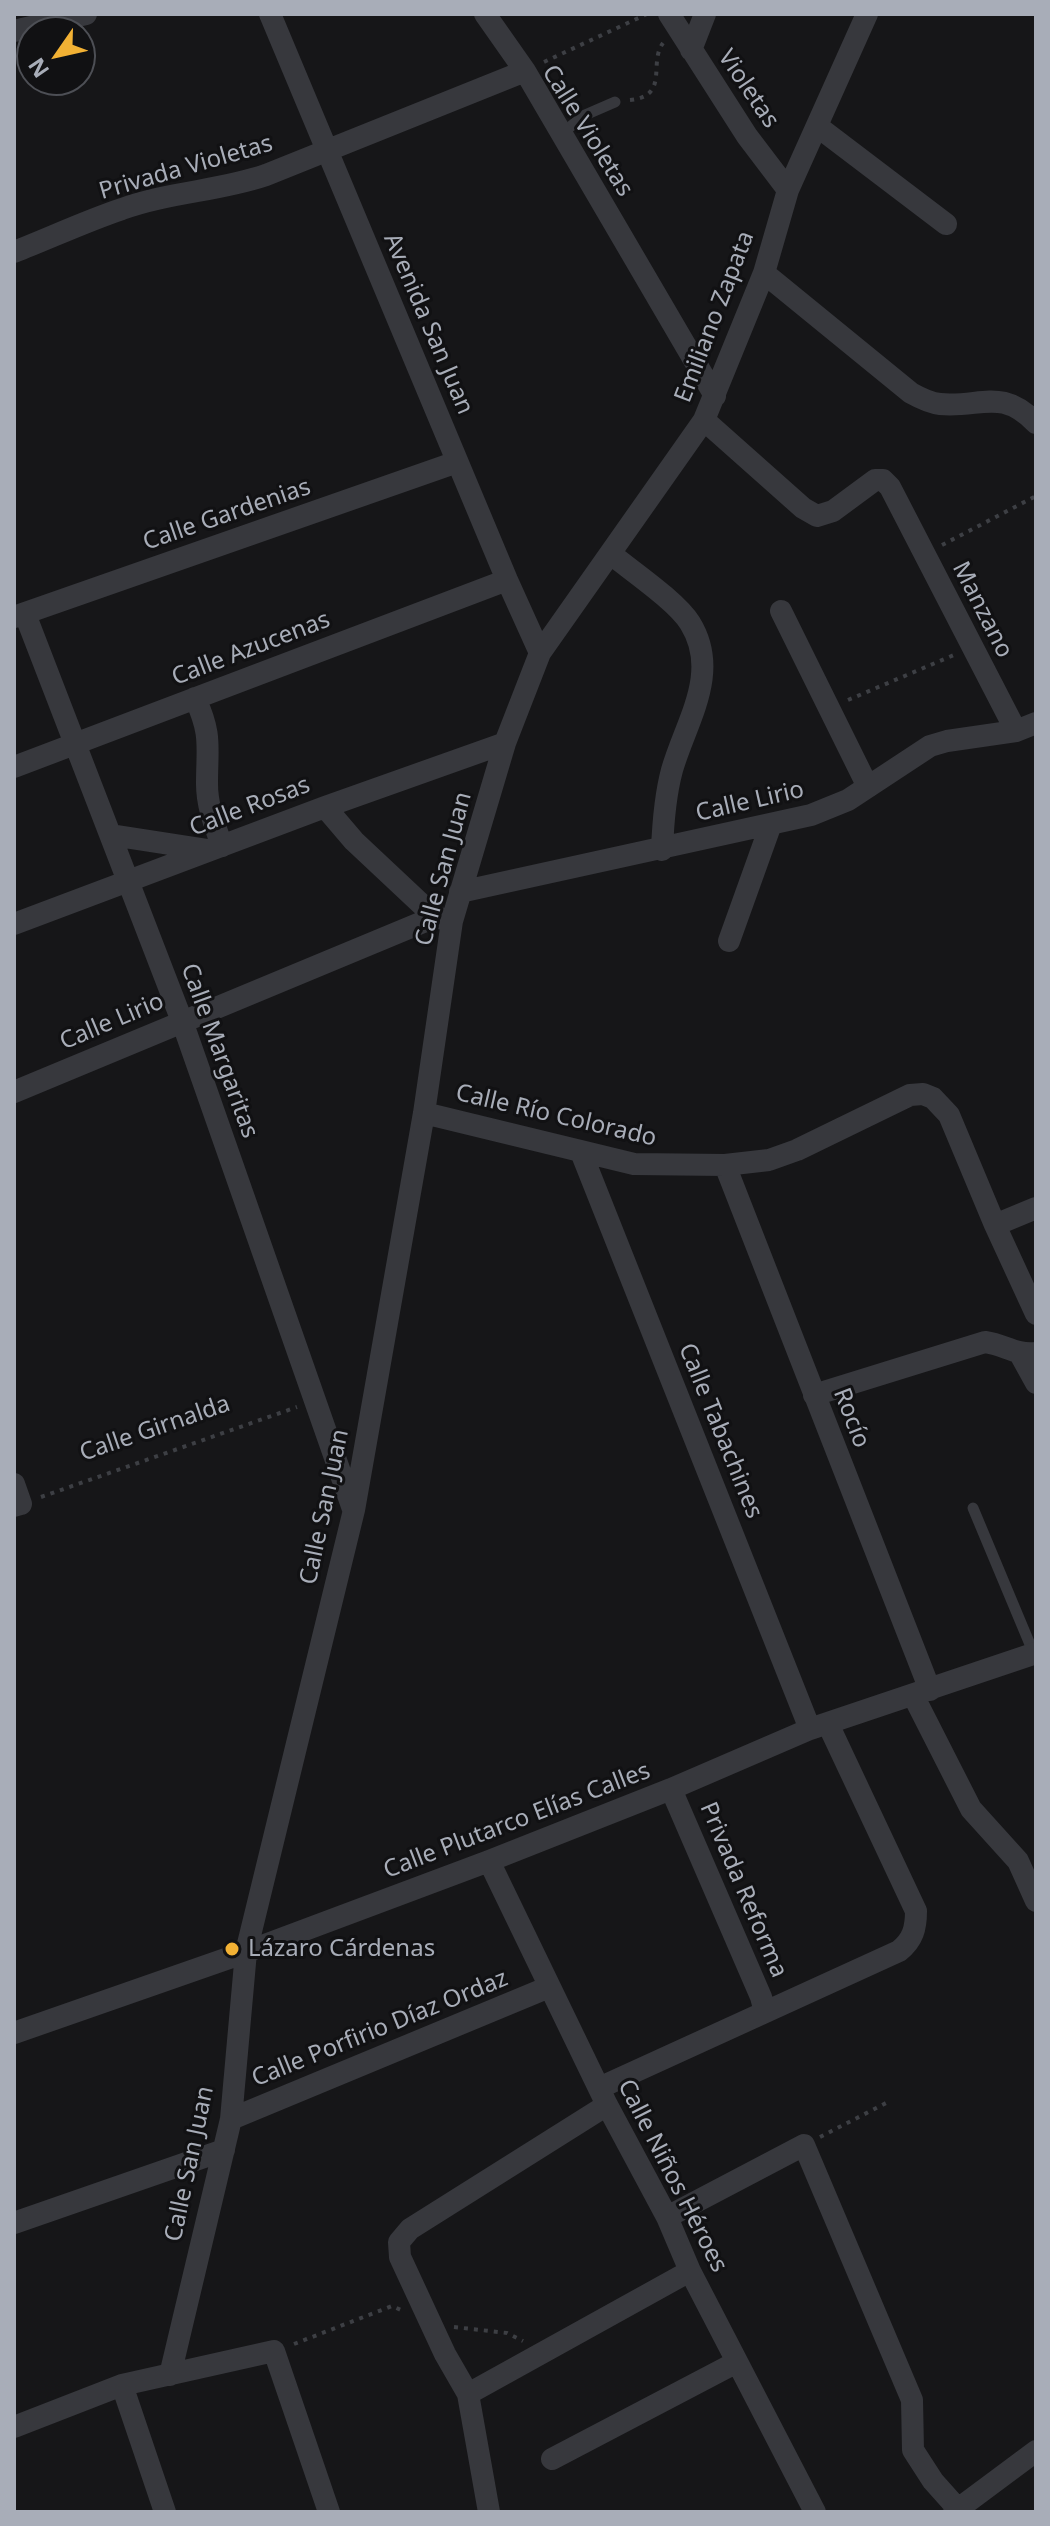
<!DOCTYPE html>
<html>
<head>
<meta charset="utf-8">
<style>
  body { margin:0 }
  #map { position:relative; width:1050px; height:2526px; overflow:hidden; background:#161618; font-family:"Noto Sans",sans-serif }
  canvas { display:block }
  .frame { position:absolute; inset:0; border:16px solid #a8adb8; pointer-events:none }
  .north { position:absolute; left:16px; top:16px; width:80px; height:80px; box-sizing:border-box; background:#111113; border:2px solid #4d4f55; border-radius:50%; rotate:236deg; font-size:22px; font-weight:700; line-height:32px; text-align:center; color:#a8adb8 }
  .north::after { content:''; display:block; margin:auto; width:28px; height:36px; background:#f2b134; clip-path:polygon(50% 0,100% 100%,50% 72%,0 100%) }
</style>
</head>
<body>
<div id="map">
<canvas width="1050" height="2526"></canvas>
<div class="frame"></div>
<div class="north">N</div>
</div>
<script>
const ctx = document.querySelector('canvas').getContext('2d');
ctx.lineJoin = 'round';
function stroke(path, color, width, dash) { ctx.strokeStyle = color; ctx.lineWidth = width; ctx.lineCap = dash ? 'butt' : 'round'; ctx.setLineDash(dash || []); ctx.stroke(path); }
function write(font, color, halo, rows, align = 'center') {
  ctx.font = font + ' "Noto Sans",sans-serif'; ctx.lineWidth = 6; ctx.setLineDash([]); ctx.textBaseline = 'middle'; ctx.strokeStyle = halo; ctx.fillStyle = color; for (const [text, x, y, turn = 0] of rows) {
    ctx.save(); ctx.translate(x, y); ctx.rotate((+turn || 0) * Math.PI / 180); ctx.textAlign = isNaN(turn) ? turn : align; if (halo) ctx.strokeText(text, 0, 0); ctx.fillText(text, 0, 0); ctx.restore();
  }
}
const path = new Path2D(`
  M544,62l103,-48
  M630,100c40,-4 18,-37 33,-57
  M942,545l94,-49
  M848,700l106,-45
  M41,1497l256,-90
  M820,2137l66,-34
  M454,2327l53,6 16,8
  M294,2344l98,-38 9,4`);
const lane = new Path2D(`
  M561,134l24,-19 30,-13
  M973,1508l61,146`);
const street = new Path2D(`
  M270,14l237,566 33,73
  M485,14l40,57 190,325
  M669,14l78,122 41,54
  M14,31l72,-17
  M691,50l14,-36
  M817,126l129,98
  M14,252c36,-14 72,-31 108,-43 47,-17 97,-18 144,-34l259,-104
  M764,273l147,120c9,5 19,10 29,11 41,4 61,-17 96,19
  M704,420l99,88 14,8 16,-5 42,-31h8l7,7 126,244
  M611,554c22,18 65,47 79,69 31,50 -4,98 -18,147 -7,26 -9,53 -10,80
  M781,611l87,176
  M25,614l157,407 171,488
  M14,617l443,-155
  M195,698c17,37 12,48 12,86 0,22 8,42 15,62
  M14,767l493,-187
  M325,807l29,34 81,76
  M111,835l97,15
  M460,892l351,-77 37,-15 82,-54 17,-5 69,-10 20,-8
  M14,924l311,-117 180,-64
  M729,941l42,-117
  M14,1092l421,-175 17,4
  M424,1113l210,51 91,1 44,-5 28,-10 113,-55 13,-1 10,4 16,17 46,110 41,89
  M581,1152l229,577
  M725,1165l205,525
  M995,1225l41,-17
  M1020,1354l16,29
  M814,1395l171,-53c21,3 29,13 51,11
  M14,1484l7,20 -7,2
  M913,1695l58,114 47,52 18,40
  M671,1789l90,208 4,15
  M489,1861l118,244 60,112 23,54 125,241
  M14,2033l232,-81 243,-91 182,-72 139,-60 226,-76
  M599,2088l300,-137c14,-11 17,-23 17,-40l-88,-187
  M231,2119l318,-132
  M667,2217l137,-72 108,255 1,50 20,31 25,28
  M14,2223l210,-73
  M170,2375l61,-256 15,-167 108,-442 70,-397 28,-192 53,-178 35,-90 164,-233 60,-147 24,-83 79,-176
  M122,2385l43,127
  M468,2394l222,-123
  M14,2427l108,-42 152,-34 55,161
  M552,2459l185,-97
  M489,2512l-21,-118 -23,-40 -45,-97 -1,-15 11,-13 197,-124
  M954,2512l82,-61`);
const markers = [
  [232,1949,8,"#f2b134"]
];
const streetNames = [
  ["Violetas",748,89,56],
  ["Calle Violetas",587,131,58],
  ["Privada Violetas",186,168,-16],
  ["Emiliano Zapata",715,317,-69],
  ["Avenida San Juan",428,324,67],
  ["Calle Gardenias",227,515,-19],
  ["Manzano",982,610,63],
  ["Calle Azucenas",251,649,-21],
  ["Calle Lirio",750,802,-13],
  ["Calle Rosas",250,807,-21],
  ["Calle San Juan",444,869,-75],
  ["Calle Lirio",112,1022,-23],
  ["Calle Margaritas",219,1051,70],
  ["Calle Río Colorado",556,1116,13],
  ["Rocío",851,1418,69],
  ["Calle Girnalda",155,1429,-19],
  ["Calle Tabachines",720,1431,68],
  ["Calle San Juan",325,1507,-78],
  ["Calle Plutarco Elías Calles",517,1821,-21],
  ["Privada Reforma",743,1890,67],
  ["Calle Porfirio Díaz Ordaz",380,2029,-22],
  ["Calle San Juan",190,2164,-78],
  ["Calle Niños Héroes",672,2176,63]
];
const poiNames = [
  ["Lázaro Cárdenas",248,1949]
];
stroke(path, '#3d3f44', 4, [4, 6]);
stroke(lane, '#37383d', 11);
stroke(street, '#37383d', 22);
for (const [x, y, r, color] of markers) { const dot = new Path2D(); dot.arc(x, y, r, 0, 2 * Math.PI); ctx.fillStyle = color; ctx.fill(dot); stroke(dot, '#111113', 3); }
write('24px', '#a8adb8', '#111113', streetNames);
write('24px', '#a8adb8', '#111113', poiNames, 'left');
</script>
</body>
</html>
